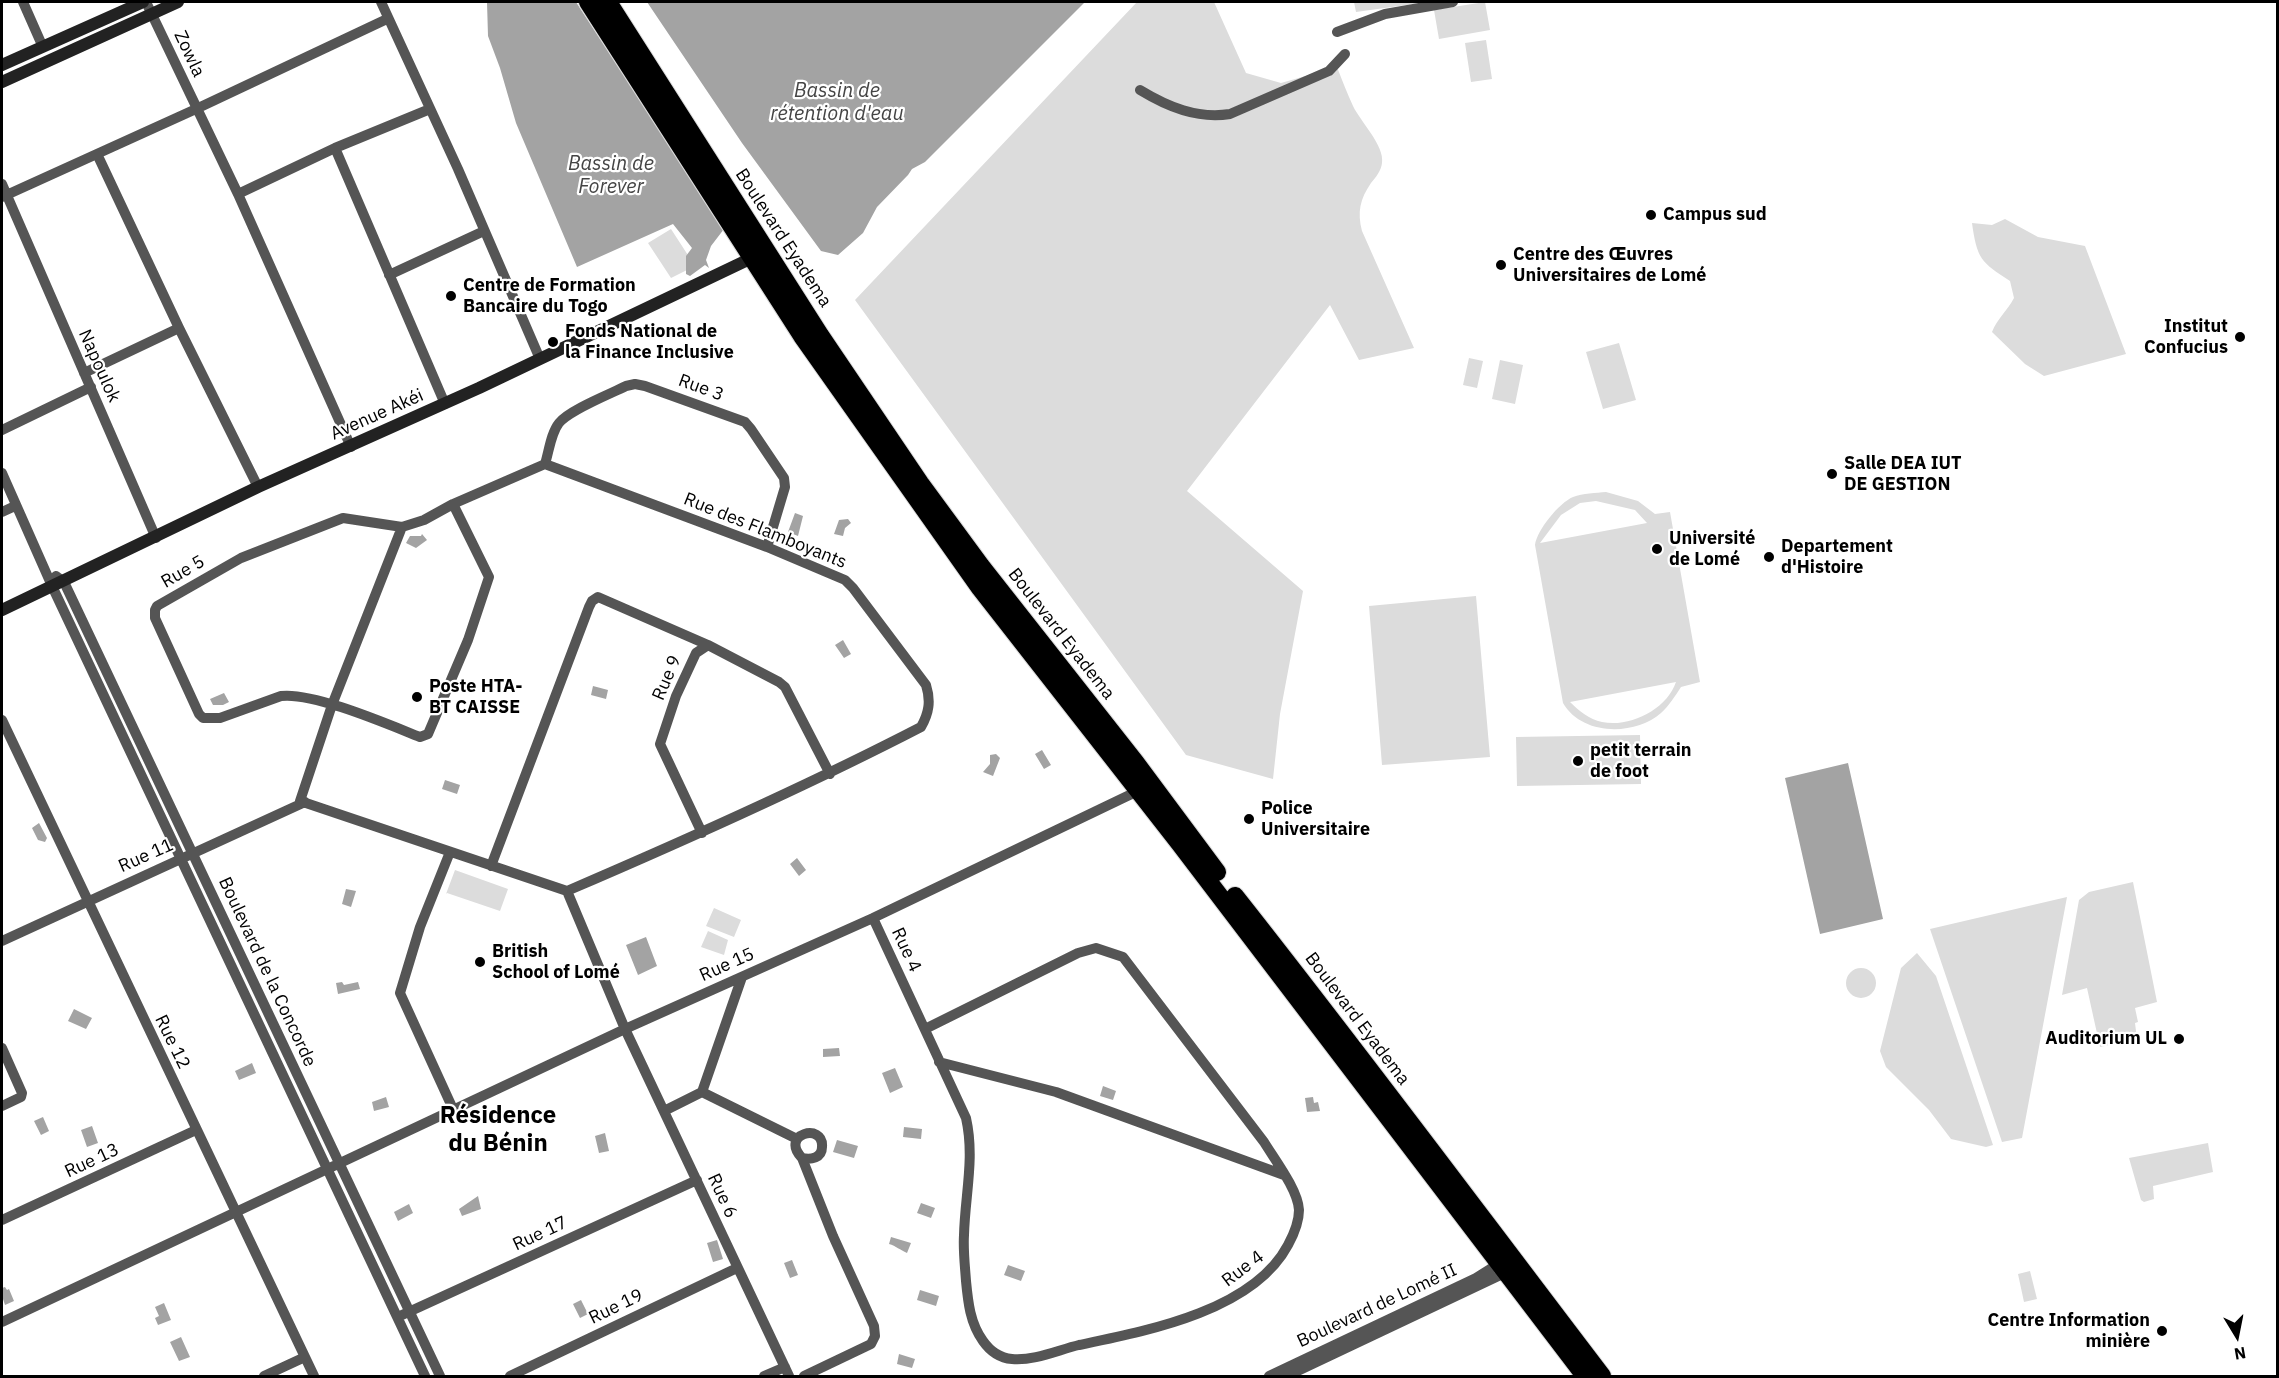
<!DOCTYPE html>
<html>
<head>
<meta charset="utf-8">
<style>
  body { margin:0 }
  #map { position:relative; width:2279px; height:1378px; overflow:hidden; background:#fff; font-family:"IBM Plex Sans",sans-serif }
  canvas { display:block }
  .frame { position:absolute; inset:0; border:3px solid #000; pointer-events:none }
  .north { position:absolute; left:2207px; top:1306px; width:60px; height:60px; -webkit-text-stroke:4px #fff; paint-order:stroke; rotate:170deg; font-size:16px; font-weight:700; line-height:24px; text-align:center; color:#000 }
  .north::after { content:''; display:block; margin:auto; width:21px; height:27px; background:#000; clip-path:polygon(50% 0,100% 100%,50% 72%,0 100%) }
</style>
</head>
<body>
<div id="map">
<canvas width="2279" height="1378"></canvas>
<div class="frame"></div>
<div class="north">N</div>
</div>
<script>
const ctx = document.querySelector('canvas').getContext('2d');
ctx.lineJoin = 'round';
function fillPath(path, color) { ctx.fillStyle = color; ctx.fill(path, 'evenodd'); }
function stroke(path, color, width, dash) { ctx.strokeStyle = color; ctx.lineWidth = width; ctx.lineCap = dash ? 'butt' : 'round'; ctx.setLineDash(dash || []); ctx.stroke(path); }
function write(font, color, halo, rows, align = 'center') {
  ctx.font = font + ' "IBM Plex Sans",sans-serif'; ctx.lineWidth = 4.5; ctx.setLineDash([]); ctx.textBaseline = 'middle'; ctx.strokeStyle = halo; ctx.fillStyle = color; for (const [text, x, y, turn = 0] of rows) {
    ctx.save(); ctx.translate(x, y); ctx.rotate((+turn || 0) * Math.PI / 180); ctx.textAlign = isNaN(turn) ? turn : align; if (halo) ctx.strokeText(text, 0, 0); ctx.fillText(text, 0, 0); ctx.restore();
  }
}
const green = new Path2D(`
  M1137,2h77l32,71 35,10 56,-16c5,13 10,26 16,39 7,15 32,40 29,57 -1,8 -6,14 -11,20 -11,16 -14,29 -9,48l52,117 -55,12 -29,-55 -143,186 116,100 -23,123 -7,65 -87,-24 -331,-455z
  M1354,2h74l-72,10z
  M1485,2l5,28 -51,9 -5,-29z
  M1486,40l6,39 -21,3 -6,-39z
  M2005,219l33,18 47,9 41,108 -82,22 -19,-12 -33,-32c5,-13 15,-21 22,-34l-4,-17c-29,-19 -33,-22 -38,-58l20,2z
  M671,229l24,37 -24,12 -23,-35z
  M1619,343l17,57 -33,9 -17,-57z
  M1469,358l14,3 -6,27 -14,-3z
  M1500,360l23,5 -8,39 -23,-5z
  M1606,492l32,9 17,13 15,-2 30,170 -19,5c-6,9 -12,19 -20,26 -26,23 -79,23 -98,-10l-28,-158c2,-15 24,-42 38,-48 10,-4 23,-4 33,-5zM1596,501l39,9 12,13 -107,20 21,-28 19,-12zM1676,682c-9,27 -46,46 -74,40 -13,-3 -23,-11 -32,-20z
  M1476,596l14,161 -108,8 -13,-159z
  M1640,735l1,49 -124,2 -1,-49z
  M455,870l53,19 -8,22 -53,-18 -1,1z
  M2133,882l24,120 -22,6 3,14 -3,1 2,16 -37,8 -13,-59 -25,7 17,-95 10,-8z
  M2067,897l-45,241 -20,4 -72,-213z
  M714,908l27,12 -7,17 -28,-11z
  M708,931l20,9 -4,15 -23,-8z
  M1917,953l19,23 57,169 -7,2 -35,-8 -22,-29 -43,-43 -6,-16 21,-83z
  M1846 983a15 15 0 1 1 30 0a15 15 0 1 1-30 0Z
  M2208,1143l5,29 -60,14 1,13 -10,3 -3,-2 -12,-42z
  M2030,1271l7,28 -13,3 -6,-28z`);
const water = new Path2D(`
  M487,2h89l148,227 -13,17 -5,14 3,8 -4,-3 -15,11 -4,-2v-18l6,-8 -19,-24 -96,43 -61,-144 -16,-55 -12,-32z
  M647,2h438l-160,160 -13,7 -4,6 -31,32 -14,26 -25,22 -17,-4 -79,-108z
  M795,513l8,3 -5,20 -10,-4z
  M848,519l3,4 -6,5 -2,8 -9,-2 5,-14z
  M422,534l5,6 -11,8 -10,-5 4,-7h11z
  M843,640l8,14 -7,4 -9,-13z
  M593,686l15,4 -2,9 -15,-4z
  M224,693l5,9 -6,3h-10l-3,-6z
  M1042,750l9,15 -7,4 -9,-15z
  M996,754l4,4 -7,18 -10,-4 7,-8v-9z
  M1848,763l35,156 -63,15 -35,-156z
  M445,780l15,5 -3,9 -15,-5z
  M39,823l8,15 -2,4 -7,-2 -6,-12z
  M797,858l9,12 -7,6 -9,-12z
  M346,889l10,2 -5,16 -9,-3z
  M646,937l11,29 -19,9 -12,-30z
  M342,982l2,3 14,-3 2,7 -22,5 -2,-11z
  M74,1009l18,9 -6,11 -18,-8z
  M839,1048l1,8 -17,1v-8z
  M252,1063l4,10 -17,7 -4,-9z
  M895,1068l8,19 -13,6 -8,-20z
  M1103,1086l13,5 -3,9 -13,-4z
  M386,1097l3,10 -15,4 -2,-9z
  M1313,1097l1,6 4,-1 2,9 -13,1 -2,-14z
  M43,1117l6,14 -8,4 -7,-14z
  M92,1126l6,17 -11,4 -6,-17z
  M904,1127l18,2 -1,10 -18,-2z
  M605,1133l4,18 -10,2 -4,-17z
  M837,1140l21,6 -4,12 -21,-6z
  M478,1196l3,13 -19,7 -3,-7z
  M921,1203l14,5 -4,10 -14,-5z
  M409,1204l4,9 -15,8 -4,-9z
  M891,1237l20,6 -4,10c-7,-3 -11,-7 -18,-9z
  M717,1240l6,19 -10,3 -6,-19z
  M792,1260l6,15 -8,3 -6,-15z
  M1008,1265l17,6 -4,10 -17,-6z
  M5,1287l2,3 2,-1 5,12 -9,4 -3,-9v-8z
  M920,1290l19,6 -3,10 -19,-6z
  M581,1300l7,14 -8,4 -7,-14z
  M164,1303l7,17 -13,5 -3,-7 4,-2 -4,-9z
  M181,1337l9,20 -11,4 -9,-19z
  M899,1354l16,5 -3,9 -15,-4z`);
const street = new Path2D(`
  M23,2l19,43
  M146,2l92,192 113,253
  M381,2l77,167 82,190
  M1337,32l48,-18 68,-12
  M1140,90c28,17 57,29 90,24l99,-43 16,-17
  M335,148l110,256
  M97,154l82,174 79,159
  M2,184l154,354
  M238,194l97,-46 95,-39
  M2,197l194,-88 191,-90
  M389,275l95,-44
  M84,373l95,-45
  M2,430l89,-43
  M545,464l222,83 78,33 8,8 73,97c5,16 3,28 -5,42 -116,60 -235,113 -354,164l-267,-90 32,-96 70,-178 22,-7 29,-16z
  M545,464c4,-13 6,-31 14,-41 10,-13 51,-29 67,-37l9,-2 10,2 100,36 6,7 33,49 1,9 -18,60
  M2,473l50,113 373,790
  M2,512l13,-6
  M402,527l-59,-9 -102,40 -84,48 -2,4v8l44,96 4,4h17l61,-22c32,-4 106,28 139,41l8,-3 40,-94 21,-63 -36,-73
  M56,576l8,6 376,794
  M2,720l312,656
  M702,833l-42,-89 16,-48 20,-43 12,-8
  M450,852l-30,75 -20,66 53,116
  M491,866l98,-259 3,-6 6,-4 110,48 71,37 6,5 45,87
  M567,891l58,138 164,347
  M873,918l93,200c9,40 -1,77 -2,117 -1,15 1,31 2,46 2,21 4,42 17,60 7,10 17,17 29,18 22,2 46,-9 67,-14 68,-14 174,-34 209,-100 6,-11 11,-22 11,-35 -1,-20 -24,-50 -35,-68l-141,-185 -27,-9 -18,5 -153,76
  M2,941l303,-139
  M2,1048l20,45 -1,4 -19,9
  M939,1062l117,30 228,83
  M702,1092l95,47
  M664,1111l38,-19 40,-115
  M802,1158c9,2 20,0 20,-11 2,-25 -43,-13 -20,11l31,78 41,90 1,10 -4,8 -67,32
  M2,1220l194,-90
  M402,1315l295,-135
  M2,1322l623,-293 248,-111 269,-129
  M264,1376l41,-19
  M510,1376l227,-108
  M764,1376l21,-9
  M1269,1376l207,-98 27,-17
  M1287,1376l222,-105`);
const secondary = new Path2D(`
  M2,65l141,-63
  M2,82l176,-80
  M2,610l256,-123 221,-99 279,-133`);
const highway = new Path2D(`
  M588,2l214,334 178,252 200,256 405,532
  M608,2l212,333 100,148 61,83 155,197 81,109
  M1235,896c125,158 245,320 367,480`);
const markers = [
  [1651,215,6,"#000"],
  [1501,265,6,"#000"],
  [451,296,6,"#000"],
  [2240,337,6,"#000"],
  [553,342,6,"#000"],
  [1832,474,6,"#000"],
  [1657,549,6,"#000"],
  [1769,557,6,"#000"],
  [417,697,6,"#000"],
  [1578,761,6,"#000"],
  [1249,819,6,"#000"],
  [480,962,6,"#000"],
  [2179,1039,6,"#000"],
  [2162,1331,6,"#000"]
];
const streetNames = [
  ["Zowla",189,54,65],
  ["Boulevard Eyadema",783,238,57],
  ["Napoulok",99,366,66],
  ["Rue 3",701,388,20],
  ["Avenue Akéi",377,415,-24],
  ["Rue des Flamboyants",765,531,22],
  ["Rue 5",183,572,-30],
  ["Boulevard Eyadema",1061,634,52],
  ["Rue 9",667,678,-67],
  ["Rue 11",146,856,-24],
  ["Rue 4",906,950,65],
  ["Rue 15",727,965,-24],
  ["Boulevard de la Concorde",267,972,65],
  ["Boulevard Eyadema",1357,1019,53],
  ["Rue 12",172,1042,64],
  ["Rue 13",92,1161,-25],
  ["Rue 6",722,1196,65],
  ["Rue 17",540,1234,-25],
  ["Rue 4",1243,1269,-37],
  ["Boulevard de Lomé II",1377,1306,-25],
  ["Rue 19",616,1307,-26]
];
const poiNames = [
  ["Campus sud",1663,215],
  ["Centre des Œuvres",1513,255],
  ["Universitaires de Lomé",1513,276],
  ["Centre de Formation",463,286],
  ["Bancaire du Togo",463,307],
  ["Institut",2228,327,"right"],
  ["Confucius",2228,348,"right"],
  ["Fonds National de",565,332],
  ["la Finance Inclusive",565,353],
  ["Salle DEA IUT",1844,464],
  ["DE GESTION",1844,485],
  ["Université",1669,539],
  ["de Lomé",1669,560],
  ["Departement",1781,547],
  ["d'Histoire",1781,568],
  ["Poste HTA-",429,687],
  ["BT CAISSE",429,708],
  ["petit terrain",1590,751],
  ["de foot",1590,772],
  ["Police",1261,809],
  ["Universitaire",1261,830],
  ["British",492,952],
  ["School of Lomé",492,973],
  ["Auditorium UL",2167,1039,"right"],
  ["Centre Information",2150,1321,"right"],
  ["minière",2150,1342,"right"]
];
const waterNames = [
  ["Bassin de",837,91],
  ["rétention d'eau",837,114],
  ["Bassin de",611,164],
  ["Forever",611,187]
];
const districtNames = [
  ["Résidence",498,1116],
  ["du Bénin",498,1144]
];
fillPath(green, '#dcdcdc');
fillPath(water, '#a3a3a3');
stroke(highway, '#dbdbdb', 20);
stroke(street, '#555', 10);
stroke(secondary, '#222', 12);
stroke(highway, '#000', 18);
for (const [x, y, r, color] of markers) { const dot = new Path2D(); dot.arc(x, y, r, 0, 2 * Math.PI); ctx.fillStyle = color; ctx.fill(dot); stroke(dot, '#fff', 2); }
write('18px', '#000', '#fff', streetNames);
write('bold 18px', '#000', '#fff', poiNames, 'left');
write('italic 20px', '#444', '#fff', waterNames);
write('bold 24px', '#000', '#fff', districtNames);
</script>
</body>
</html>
